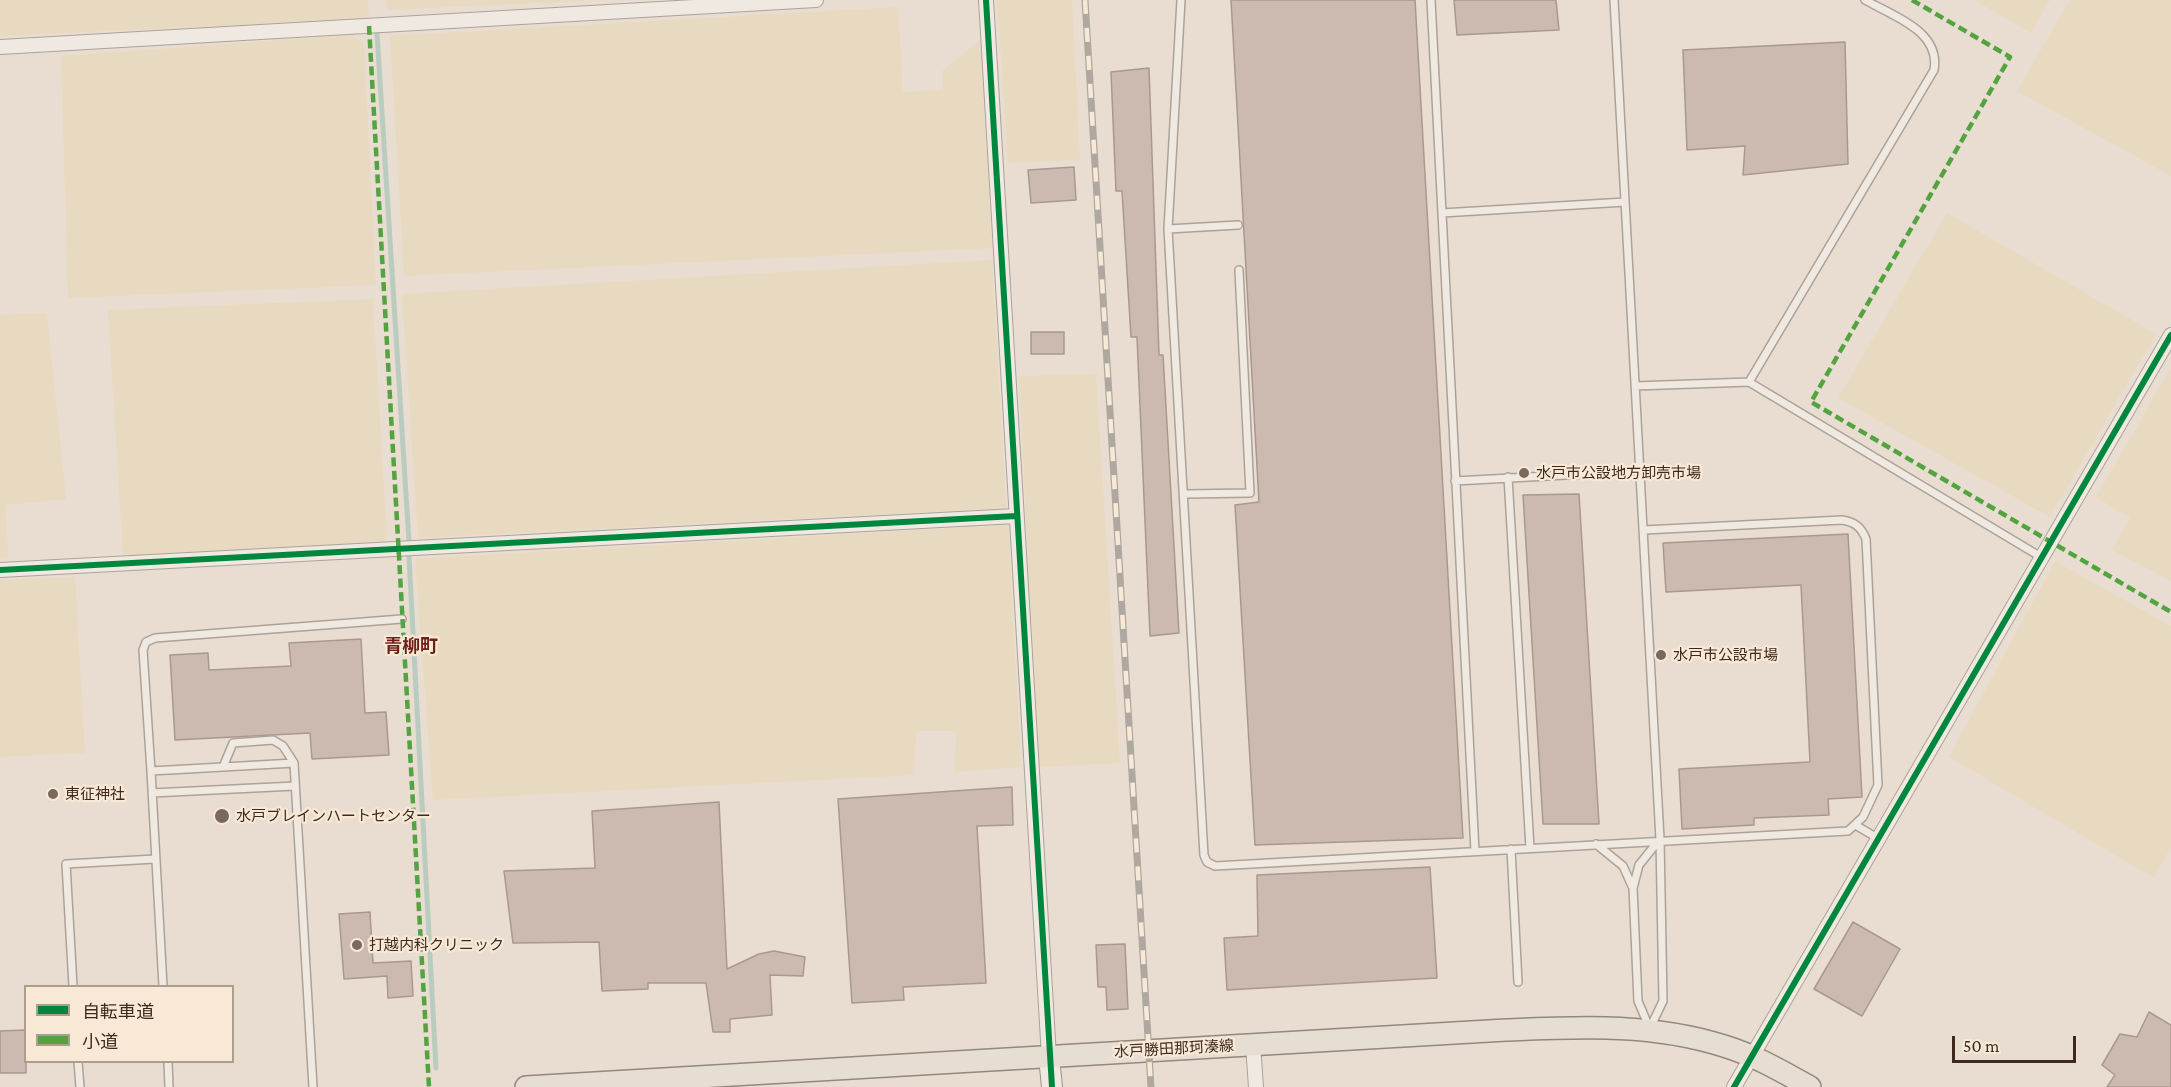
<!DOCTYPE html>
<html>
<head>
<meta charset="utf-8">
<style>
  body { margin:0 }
  #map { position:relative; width:2171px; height:1087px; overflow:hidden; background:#e8ddd0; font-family:"Crimson Pro","Noto Sans JP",serif }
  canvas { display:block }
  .legend { position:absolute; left:24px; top:985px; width:210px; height:78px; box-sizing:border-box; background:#f8e9d6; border:2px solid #ae9c8c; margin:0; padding:8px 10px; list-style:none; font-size:18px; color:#3e291e }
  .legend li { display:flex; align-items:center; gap:12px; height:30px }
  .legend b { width:30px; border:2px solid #ae9c8c }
  .scale { position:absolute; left:1952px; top:1036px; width:124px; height:27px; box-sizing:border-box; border:3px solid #3e291e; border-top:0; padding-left:8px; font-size:18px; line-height:21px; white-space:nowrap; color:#3e291e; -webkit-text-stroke:4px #f8e9d6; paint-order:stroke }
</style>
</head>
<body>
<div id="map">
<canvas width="2171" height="1087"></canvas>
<ul class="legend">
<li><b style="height:8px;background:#00873e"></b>自転車道</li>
<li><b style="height:8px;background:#54a341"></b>小道</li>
</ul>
<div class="scale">50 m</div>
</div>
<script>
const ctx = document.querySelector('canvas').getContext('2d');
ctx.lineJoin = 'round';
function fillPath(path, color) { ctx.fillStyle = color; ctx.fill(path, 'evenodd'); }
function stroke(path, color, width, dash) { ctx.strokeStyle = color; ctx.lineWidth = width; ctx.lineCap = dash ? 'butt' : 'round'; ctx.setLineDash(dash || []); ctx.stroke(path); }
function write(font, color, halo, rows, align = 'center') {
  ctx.font = font + ' "Crimson Pro","Noto Sans JP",serif'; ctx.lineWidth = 4.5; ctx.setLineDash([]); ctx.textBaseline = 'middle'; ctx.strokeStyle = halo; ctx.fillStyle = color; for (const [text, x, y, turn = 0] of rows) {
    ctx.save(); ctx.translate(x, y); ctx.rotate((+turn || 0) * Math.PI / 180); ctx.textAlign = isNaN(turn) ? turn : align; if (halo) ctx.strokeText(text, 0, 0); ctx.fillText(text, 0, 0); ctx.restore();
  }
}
const farmland = new Path2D(`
  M0,0h368l1,19 -369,17z
  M386,0h215l-214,10z
  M997,0h75l8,160 -72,3z
  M1974,0h76l-19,33z
  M2070,0h101v176l-154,-85z
  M898,7l5,85 40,-2 -1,-19 38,-31 12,208 -588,28 -14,-240z
  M352,35l12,9 12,241 -308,13 -7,-242z
  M1947,213l209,121 -106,183 -212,-119z
  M992,260l14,248 -588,30 -16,-244z
  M373,299l14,243 -264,15 -15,-247z
  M47,313l19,186 -60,6 2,52 -8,1v-243z
  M2171,368v213l-59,-31 18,-32 -34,-21z
  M1096,374l24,389 -82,4 -19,-391z
  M1008,525l13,242 -66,5 1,-41h-40l-2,44 -481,25 -18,-241z
  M2055,561l116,65v221l-17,31 -205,-121z
  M75,577l10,176 -85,4v-177z`);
const stream = new Path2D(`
  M377,33l32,509
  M409,557l27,511`);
const building = new Path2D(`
  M1231,0h184l48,838 -208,7 -20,-340 24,-3z
  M1454,0h102l3,30 -102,5z
  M1845,42l3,122 -105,11 2,-29 -58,4 -4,-100z
  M1149,68l10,287h4l16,278 -29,3 -13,-299h-6l-9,-146h-6l-5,-119z
  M1074,167l2,33 -45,3 -3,-33z
  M1031,332h33v22h-33z
  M1579,494l20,330h-56l-20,-329z
  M1848,534l14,263 -34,2 1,16 -75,3v7l-72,4 -3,-60 131,-7 -9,-177 -135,7 -3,-49z
  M361,639l4,74 21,-1 3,43 -77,4 -2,-26 -135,7 -5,-85 38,-2 1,17 82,-4 -2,-23z
  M1012,787l1,38 -36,1 9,157 -83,4 1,13 -52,3 -14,-204z
  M719,802l8,167 32,-15 15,-3 31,6 -2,19 -33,-1 2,40 -42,4v13h-17l-7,-49h-58v6l-46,2 -3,-49 -86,1 -9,-72 91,-3 -3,-57z
  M1430,867l7,111 -210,12 -3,-52 34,-2 -1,-61z
  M370,912l3,51 38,-2 2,35 -25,2 -1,-22 -43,3 -5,-65z
  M1853,922l47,27 -38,67 -48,-27z
  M1125,944l3,65 -21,1 -1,-23h-8l-2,-42z
  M2149,1012l22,13v62h-64l8,-12 -13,-10 18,-31 17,3z
  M26,1030v43h-26v-42z`);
const lane = new Path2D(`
  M1181,0l-13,229 36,626 3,7 8,4 633,-35 15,-14 15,-32 -12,-246c-5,-12 -11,-17 -24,-19l-198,10
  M1431,0l11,213
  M1614,0l46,839 3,162 -13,27
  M1168,229l70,-4
  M1749,382l292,175
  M1635,386l114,-4 185,-312c7,-39 -41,-54 -69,-70
  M1508,477l22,371
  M1455,481l185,-10
  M1185,494l65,-1 -11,-223
  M223,767l71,-4
  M151,771l-8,-121 3,-8 9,-4 247,-19
  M152,793l143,-7
  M1857,826l22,13
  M1596,844l27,22 9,20
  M1511,849l7,133
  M1475,851l-33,-638 183,-11
  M73,986l-7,-122 89,-5
  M163,986l-12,-215 72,-4 10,-24 40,-3 10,6 11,17 19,324
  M1649,1027l-11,-26 -5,-113 6,-23 21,-26
  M78,1062l2,25
  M168,1062l1,25`);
const street = new Path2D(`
  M986,0l63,1057
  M0,47l816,-47
  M0,570l1016,-54
  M1253,1045l3,42
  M1734,1087l437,-752`);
const secondary = new Path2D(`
  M1049,1057l3,30`);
const primary = new Path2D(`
  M526,1087l980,-57c74,-3 146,-7 218,16 30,9 59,26 86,41`);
const rail = new Path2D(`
  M1085,0l66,1087`);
const quiet = new Path2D(`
  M1912,0l98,57 -199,345 360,210
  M369,26l60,1061`);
const cycleway = new Path2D(`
  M986,0l66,1087
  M0,570l1016,-54
  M1734,1087l437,-752`);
const markers = [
  [1524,473,6,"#7a685c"],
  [1661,655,6,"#7a685c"],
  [53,794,6,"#7a685c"],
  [222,816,8,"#7a685c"],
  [357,945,6,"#7a685c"]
];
const poiNames = [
  ["水戸市公設地方卸売市場",1536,473],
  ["水戸市公設市場",1673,655],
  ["東征神社",65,794],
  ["水戸ブレインハートセンター",236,816],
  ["打越内科クリニック",369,945]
];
const streetNames = [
  ["水戸勝田那珂湊線",1174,1049,-3]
];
const quarterNames = [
  ["青柳町",411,646]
];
fillPath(farmland, '#e8dac0');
stroke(stream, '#baccbf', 5);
fillPath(building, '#ccbab0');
stroke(building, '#a9988e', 1.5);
stroke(lane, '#ada298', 10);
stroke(street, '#ada298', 16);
stroke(secondary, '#9d9288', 22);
stroke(primary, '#93887f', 24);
stroke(lane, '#efe9e2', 7);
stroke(street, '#efe9e2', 14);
stroke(secondary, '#efe9e2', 20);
stroke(primary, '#e7ded3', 21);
stroke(rail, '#afa8a1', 7);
stroke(rail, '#f8e9d6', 4.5, [14]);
stroke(quiet, '#54a341', 4.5, [9, 4.5]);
stroke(cycleway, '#00873e', 6);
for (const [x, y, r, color] of markers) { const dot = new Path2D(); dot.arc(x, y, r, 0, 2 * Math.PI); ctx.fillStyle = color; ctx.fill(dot); stroke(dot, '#f8e9d6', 2); }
write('15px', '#3e291e', '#f8e9d6', poiNames, 'left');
write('15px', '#3e291e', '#f8e9d6', streetNames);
write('bold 18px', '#6e1f1a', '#f8e9d6', quarterNames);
</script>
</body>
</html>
